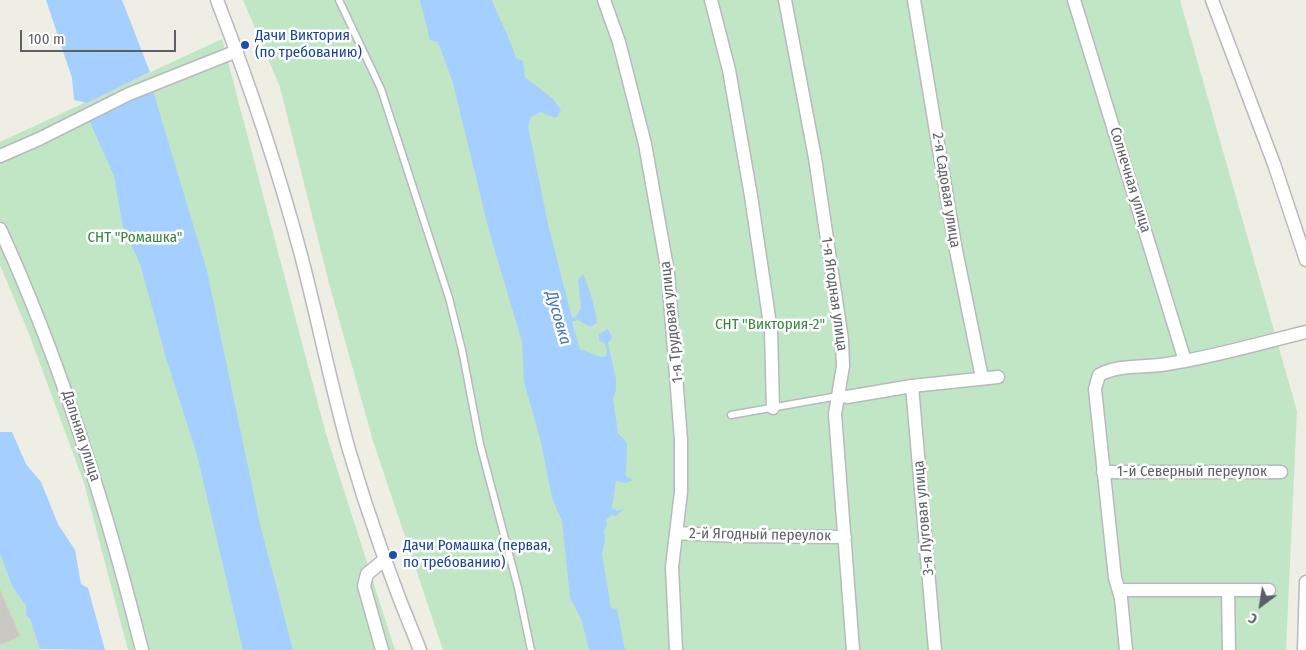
<!DOCTYPE html>
<html>
<head>
<meta charset="utf-8">
<style>
  body { margin:0 }
  #map { position:relative; width:1306px; height:650px; overflow:hidden; background:#efeee5; font-family:"Fira Sans Condensed",sans-serif }
  canvas { display:block }
  .north { position:absolute; left:1236px; top:580px; width:50px; height:50px; -webkit-text-stroke:4px #fff; paint-order:stroke; rotate:211deg; font-size:14px; font-weight:700; line-height:20px; text-align:center; color:#5c5f65 }
  .north::after { content:''; display:block; margin:auto; width:18px; height:22px; background:#5c5f65; clip-path:polygon(50% 0,100% 100%,50% 72%,0 100%) }
  .scale { position:absolute; left:20px; top:30px; width:156px; height:22px; box-sizing:border-box; border:2px solid #5c5f65; border-top:0; padding-left:6px; font-size:15px; line-height:18px; white-space:nowrap; color:#5c5f65; -webkit-text-stroke:4px #fff; paint-order:stroke }
</style>
</head>
<body>
<div id="map">
<canvas width="1306" height="650"></canvas>
<div class="north">С</div>
<div class="scale">100 m</div>
</div>
<script>
const ctx = document.querySelector('canvas').getContext('2d');
ctx.lineJoin = 'round';
function fillPath(path, color) { ctx.fillStyle = color; ctx.fill(path, 'evenodd'); }
function stroke(path, color, width, dash) { ctx.strokeStyle = color; ctx.lineWidth = width; ctx.lineCap = dash ? 'butt' : 'round'; ctx.setLineDash(dash || []); ctx.stroke(path); }
function write(font, color, halo, rows, align = 'center') {
  ctx.font = font + ' "Fira Sans Condensed",sans-serif'; ctx.lineWidth = 5; ctx.setLineDash([]); ctx.textBaseline = 'middle'; ctx.strokeStyle = halo; ctx.fillStyle = color; for (const [text, x, y, turn = 0] of rows) {
    ctx.save(); ctx.translate(x, y); ctx.rotate((+turn || 0) * Math.PI / 180); ctx.textAlign = isNaN(turn) ? turn : align; if (halo) ctx.strokeText(text, 0, 0); ctx.fillText(text, 0, 0); ctx.restore();
  }
}
const green = new Path2D(`
  M243,0h937l117,411 -11,239h-843l-70,-209 -43,-154 -50,-200z
  M222,39l104,395 69,216h-267l-44,-167 -55,-149 -29,-69v-123z
  M0,554l12,32 14,20v9l4,4 11,31h-41z`);
const water = new Path2D(`
  M46,0h76l28,72 -63,31 -13,-3 -2,-22z
  M420,0h72c7,19 18,38 24,58l7,3 2,16 28,22 8,11 -5,8 -16,-6 -9,5 -3,9 20,98 24,94 4,-1 5,-9 -3,-28 5,-6c5,9 14,40 14,49l-7,4 -12,-7 -6,2 8,27 21,8 5,-1 1,-5 -3,-9 -5,-1v-7l9,-5 4,9 -4,5 8,36v12l-3,8 5,34 9,10 -1,33 7,4 -7,3 -10,-2 -4,28 6,2 7,-3 -9,8 -5,-1 -5,5 1,6 -3,4 1,11 -3,13 9,54 6,1 8,41h-36l-7,-29 -12,-24 -8,-76 -10,-23 -11,-56 -17,-60 -2,-40 -33,-111 -36,-148 -15,-41 -8,-2z
  M153,91l54,180 53,253 33,126h-50l-46,-195 -30,-94 -27,-97 -17,-37 -9,-51 -25,-56z
  M0,432h12l14,32 15,18 17,42 17,26 6,34 7,4 17,62 -65,-1 -10,-30 -4,-4v-9l-14,-20 -12,-32z`);
const building = new Path2D(`
  M0,590l20,46 -20,9z`);
const service = new Path2D(`
  M339,0l42,89 68,209 13,52 18,94 38,144 13,62
  M731,415l107,-19`);
const minor = new Path2D(`
  M217,0c32,83 61,169 84,255 17,65 30,131 48,195 20,68 44,135 71,200
  M604,0l15,42 26,102 23,129 13,167v52l-9,75 4,83
  M711,0l18,70 22,126 20,135 2,77
  M785,0l30,158 27,182 1,26 -8,48 18,236
  M914,0l41,245 27,133
  M1074,0l111,361
  M1212,0l62,164 32,96
  M0,156l39,-17 90,-45 108,-43
  M0,229c62,135 106,277 142,421
  M912,386l23,264
  M838,395l9,2 65,-11 86,-9
  M1103,472h178
  M676,533l61,3 108,1
  M1119,590h150
  M1228,590l1,60
  M382,650l-18,-64 3,-12 17,-14
  M1126,650l-5,-52 -6,-20 -20,-189 4,-14c20,-11 46,-7 68,-11 47,-7 93,-21 139,-32
  M1304,650l2,-68`);
const markers = [
  [245,45,5,"#1a4fb4"],
  [393,555,5,"#1a4fb4"]
];
const transitNames = [
  ["Дачи Виктория",255,36],
  ["(по требованию)",255,53],
  ["Дачи Ромашка (первая,",403,546],
  ["по требованию)",403,563]
];
const streetNames = [
  ["Солнечная улица",1130,180,73],
  ["2-я Садовая улица",946,190,81],
  ["1-я Ягодная улица",834,294,82],
  ["1-я Трудовая улица",672,322,-96],
  ["Дальняя улица",81,436,72],
  ["1-й Северный переулок",1192,472],
  ["3-я Луговая улица",924,518,-95],
  ["2-й Ягодный переулок",760,535,1]
];
const parkNames = [
  ["СНТ \"Ромашка\"",135,238],
  ["СНТ \"Виктория-2\"",770,325]
];
const waterNames = [
  ["Дусовка",558,318,74]
];
fillPath(green, '#c1e6c5');
fillPath(water, '#a5cfff');
fillPath(building, '#cac8c2');
stroke(building, '#d4d0c3', 1);
stroke(service, '#b7b9be', 9);
stroke(minor, '#b7b9be', 15);
stroke(service, '#fff', 6);
stroke(minor, '#fff', 12);
for (const [x, y, r, color] of markers) { const dot = new Path2D(); dot.arc(x, y, r, 0, 2 * Math.PI); ctx.fillStyle = color; ctx.fill(dot); stroke(dot, '#fff', 2); }
write('15px', '#164399', '#fff', transitNames, 'left');
write('15px', '#5c5f65', '#fff', streetNames);
write('15px', '#358440', '#fff', parkNames);
write('italic 16px', '#4372ba', '#fff', waterNames);
</script>
</body>
</html>
